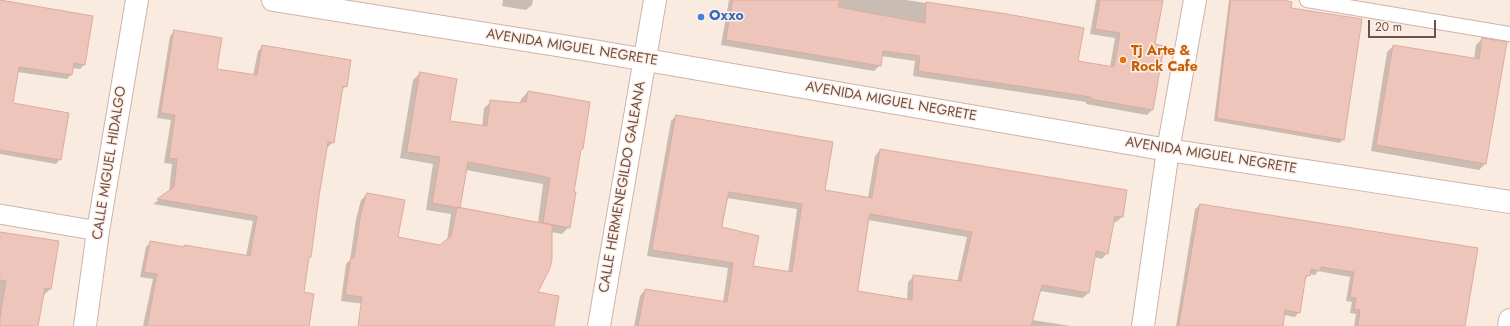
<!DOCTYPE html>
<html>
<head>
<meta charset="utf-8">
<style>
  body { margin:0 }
  #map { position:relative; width:1510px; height:326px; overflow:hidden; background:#faebe0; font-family:Jost,sans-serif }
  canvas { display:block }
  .scale { position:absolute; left:1368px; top:20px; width:68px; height:18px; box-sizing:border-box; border:2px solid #6f504a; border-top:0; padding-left:5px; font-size:12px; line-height:14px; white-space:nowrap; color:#6f504a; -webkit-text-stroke:3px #fef0e6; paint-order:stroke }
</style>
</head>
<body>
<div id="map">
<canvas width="1510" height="326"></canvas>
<div class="scale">20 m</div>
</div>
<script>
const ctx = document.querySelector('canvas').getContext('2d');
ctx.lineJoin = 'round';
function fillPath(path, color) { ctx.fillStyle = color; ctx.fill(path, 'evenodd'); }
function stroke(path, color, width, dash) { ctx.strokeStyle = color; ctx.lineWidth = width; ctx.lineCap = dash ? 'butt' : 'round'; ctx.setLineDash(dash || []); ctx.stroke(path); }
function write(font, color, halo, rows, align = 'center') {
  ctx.font = font + ' Jost,sans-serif'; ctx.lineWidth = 3; ctx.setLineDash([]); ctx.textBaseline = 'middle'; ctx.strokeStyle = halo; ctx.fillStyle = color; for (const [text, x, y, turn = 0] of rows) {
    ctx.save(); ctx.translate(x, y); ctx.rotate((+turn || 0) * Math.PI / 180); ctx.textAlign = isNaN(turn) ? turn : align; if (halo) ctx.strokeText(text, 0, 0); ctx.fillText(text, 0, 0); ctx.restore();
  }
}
const shadow = new Path2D(`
  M503,0h30l-1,5 -6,5 -24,-4z
  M729,0h177l100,15 71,47 33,5 5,-29 -25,-4 6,-34h66l-8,45 -2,65 -5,5 -61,-11v-2l-173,-26 2,-15 -34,-5 -1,9 -6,6 -153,-26z
  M1229,0h47l14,9 53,130 -3,4 -126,-22z
  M0,1l84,64 -4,4 -8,-1 -1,7 -4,4 -50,-7 -5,32 48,55 -4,5 -56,-10z
  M175,31l41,39 37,6 5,-25 5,-5 83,40 -5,5 -8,51 -5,5h-2l-8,49 -8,61 -2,2 -5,34 5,33h-165l10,-47 -13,-2 6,-30 5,-5 32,6 2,-2 61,10 7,-35 -100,-17 16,-12 3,-28 -8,-1 7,-43 -14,-2 13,-82z
  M1482,39l3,125 -6,6 -108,-19 16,-99 6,-6 81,13 2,-14z
  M420,73l29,49 33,5 2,-19 7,-6 29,1 1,-4 7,-7 54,57 -3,2 -10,76 -7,7 -11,-2 -14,61 16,33h-172l74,-11 -114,-14 5,-37 4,-4 6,-41 5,-19 6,-6 30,44 49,9 5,-33 -25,-4 7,-46 -33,-6 13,-78zM466,170l77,14 -5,39 -79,-16z
  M676,116l148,75 44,7 7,-42 5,-6 242,67 -6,5h-3l-6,31 -5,6 -8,-2 -6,36 -5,5 -43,-7 -8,29 39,6h-437l6,-30 5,-6 78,12 5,-34 -81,-12 24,-135zM727,198l70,11 -9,64 -36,-6 -32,-40zM868,220l99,17 -10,45 -44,-5 -5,5 -1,18 -50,-8z
  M1200,205l277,43 -13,78h-110l2,-12 -6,-1 2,-11 -6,-1 4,-24 -32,-6 -3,4 -6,-1 -4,6 -6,32 -4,5 -11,-2 -2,11h-106l19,-117z
  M0,232l51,56 -7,7 -1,-1 -6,32h-37z`);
const building = new Path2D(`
  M0,0l93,16 -8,49 -11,-2 -2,12 -53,-8 -6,36 56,10 -8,47 -61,-10z
  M733,0h107l-2,7 87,16 1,-21 81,12 77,14 -6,33 36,6 6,-34 -25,-4 5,-29h63l-8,44 9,2 -11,64 -62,-11v-2l-173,-26 2,-15 -37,-5 -2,15 -155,-26z
  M1231,0h52l9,2 -1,6 71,11 -18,121 -127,-22z
  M174,30l48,8 -5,31 40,6 5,-30 89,15 -4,27 -4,-1 -9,57 -6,-1 -9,54 -8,61h-2l-5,35 10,2 -5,32h-162l10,-52 -13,-2 6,-31 34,6v-2l66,11 7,-40 -100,-17 17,-12 3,-28 -8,-1 6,-43 -14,-2z
  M1482,38l25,4 -21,122 -110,-19 17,-100 86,14z
  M420,72l37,7 -7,42 37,5 3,-26 31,3v-2l5,1 2,-11 62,11 -7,47h-2l-7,43h2l-6,36 -27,-5 7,-45 -17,-4 -65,-12 -8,46 -28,-5 8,-46 -33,-5z
  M676,115l157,27 -8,48 47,8 8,-49 247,41 -4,27 -8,-1 -7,38 -12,-3 -7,42 -47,-8 -11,41h-393l7,-37 82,13 6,-39 -81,-13zM729,192l73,12 -10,68 -39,-6 6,-30 -37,-9zM870,214l102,18 -11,49 -48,-6 -1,25 -54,-9z
  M367,193l38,7 -7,37 42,8 11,-9 6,-29 95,18v34l-2,9 -12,24 21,4 -5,30h-196l4,-29 -17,-2 6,-38 3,1 7,-45z
  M1200,204l278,44 -13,78h-107l2,-16 -6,-1 2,-11 -6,-1 4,-25 -33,-5 -1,4 -9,-2 -1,7 -4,-1 -6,38 -15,-3 -2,16h-104z
  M0,232l59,9 -8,48 -6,-1 -7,38h-38v-9l6,-36 -6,-1z`);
const pedestrian = new Path2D(`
  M1307,0l203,34`);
const minor = new Path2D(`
  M0,214l98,17`);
const tertiary = new Path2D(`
  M85,326l13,-95 39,-231
  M599,326l56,-326
  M1143,326l25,-176 27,-150
  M1509,326l1,-6`);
const secondary = new Path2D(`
  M273,0l321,51 574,99 342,52`);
const markers = [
  [701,17,4,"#3f7fe0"],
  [1123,60,4,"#e8710a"]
];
const shopNames = [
  ["Oxxo",709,17]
];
const streetNames = [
  ["AVENIDA MIGUEL NEGRETE",572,48,9],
  ["AVENIDA MIGUEL NEGRETE",891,102,10],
  ["AVENIDA MIGUEL NEGRETE",1211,156,9],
  ["CALLE MIGUEL HIDALGO",110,163,-81],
  ["CALLE HERMENEGILDO GALEANA",623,187,-80]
];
const foodNames = [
  ["Tj Arte &",1131,52],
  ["Rock Cafe",1131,68]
];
fillPath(shadow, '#0003');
fillPath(building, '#eec5ba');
stroke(building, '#dfa99c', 1);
stroke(pedestrian, '#ccb4ab', 16);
stroke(minor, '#ccb4ab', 21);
stroke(tertiary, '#ccb4ab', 24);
stroke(secondary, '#cfb3a9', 24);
stroke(pedestrian, '#fff', 14);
stroke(minor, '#fff', 19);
stroke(tertiary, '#fff', 22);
stroke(secondary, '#fff', 22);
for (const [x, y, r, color] of markers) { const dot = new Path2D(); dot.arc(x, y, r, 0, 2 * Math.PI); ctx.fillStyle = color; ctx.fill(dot); stroke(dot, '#fef0e6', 1.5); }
write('bold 14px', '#366cbe', '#fef0e6', shopNames, 'left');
write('14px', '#6f504a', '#fef0e6', streetNames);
write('bold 14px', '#c56008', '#fef0e6', foodNames, 'left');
</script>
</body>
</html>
